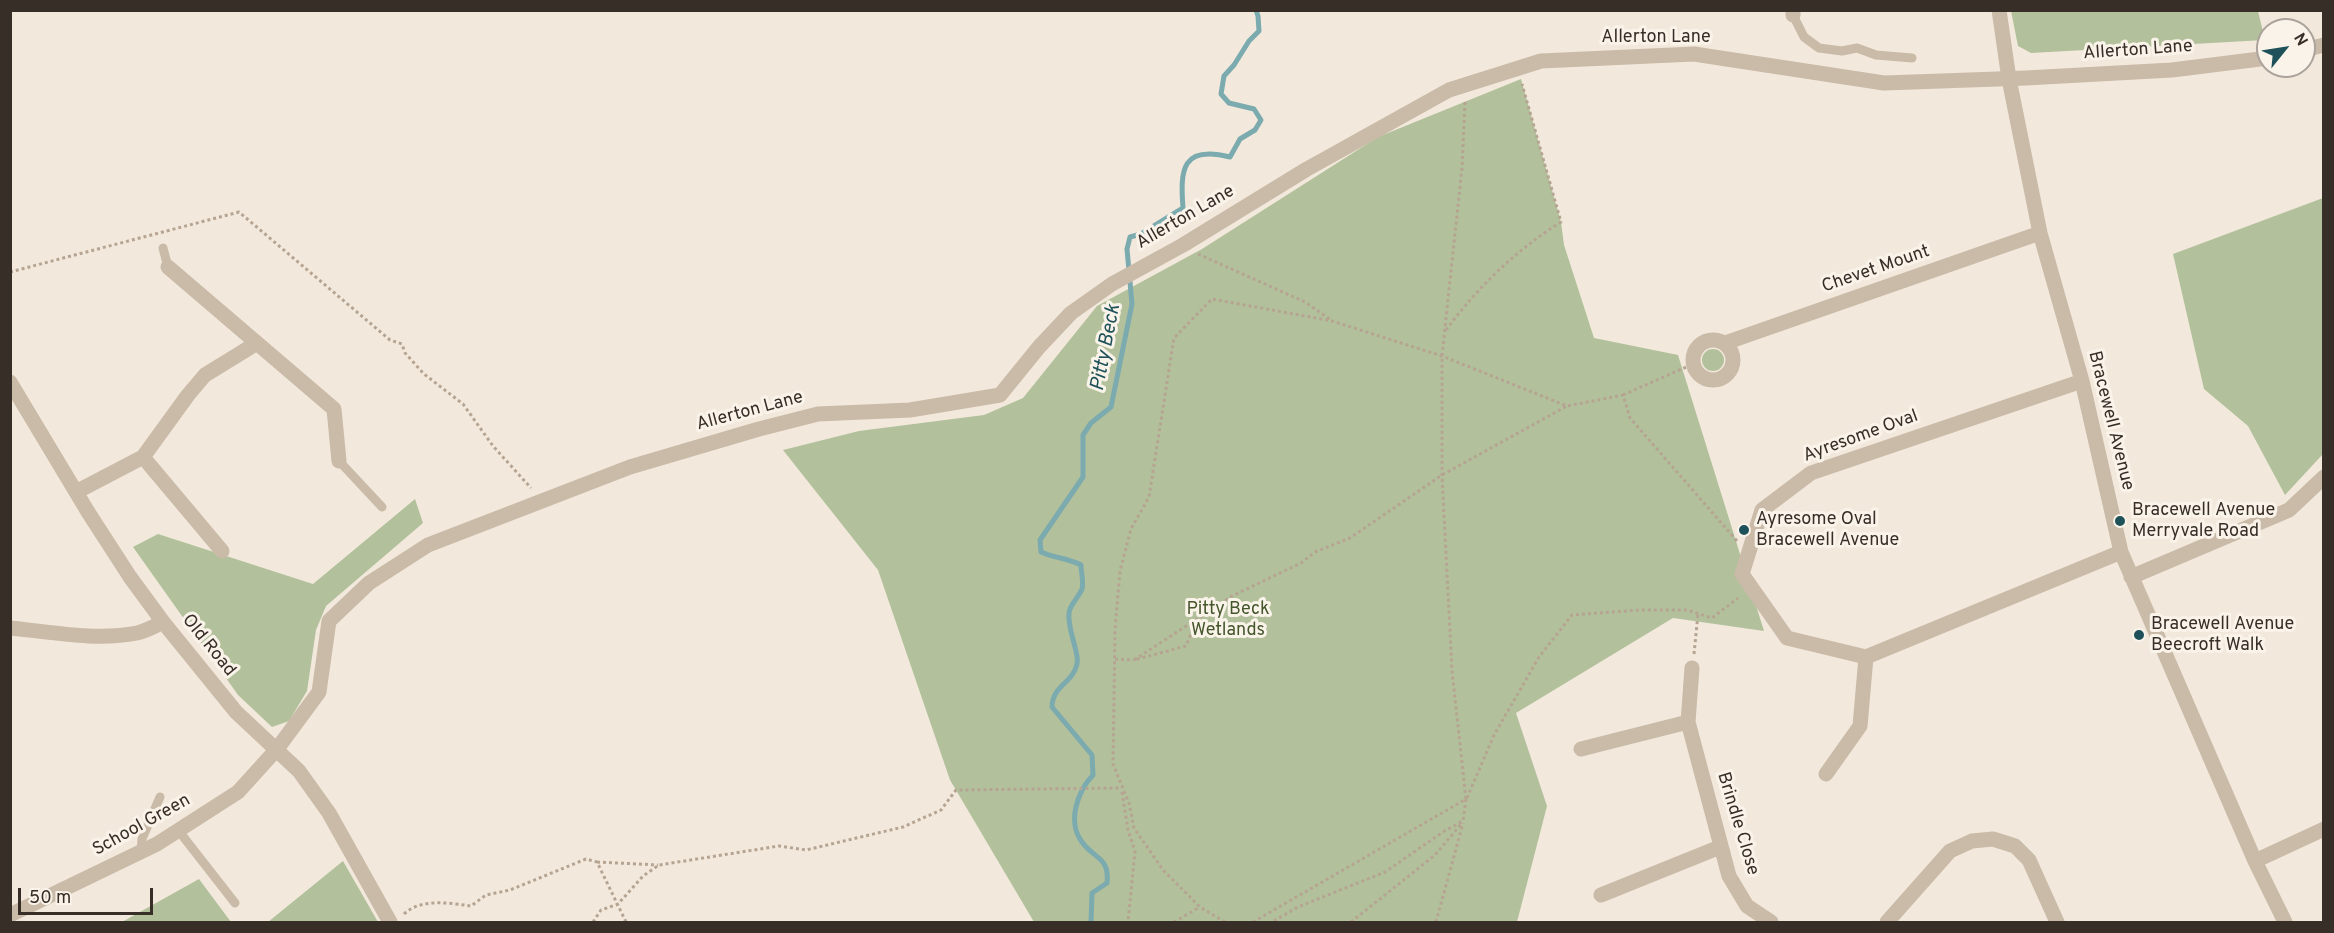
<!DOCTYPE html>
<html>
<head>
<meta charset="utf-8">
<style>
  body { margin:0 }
  #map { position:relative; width:2334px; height:933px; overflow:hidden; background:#f2e9dc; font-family:Overpass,sans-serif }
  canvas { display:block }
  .frame { position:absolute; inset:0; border:12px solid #372e28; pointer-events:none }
  .north { position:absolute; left:2256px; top:18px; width:60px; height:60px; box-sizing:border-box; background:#faf3e9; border:2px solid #aca49c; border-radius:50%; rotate:60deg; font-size:16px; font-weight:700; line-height:24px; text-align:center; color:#372e28 }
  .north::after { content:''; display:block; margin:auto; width:21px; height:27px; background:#1e5159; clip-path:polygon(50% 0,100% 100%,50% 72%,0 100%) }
  .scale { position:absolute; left:18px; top:888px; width:135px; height:27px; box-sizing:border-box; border:3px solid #372e28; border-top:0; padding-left:8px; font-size:18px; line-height:21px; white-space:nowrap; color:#372e28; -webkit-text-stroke:4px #faf3e9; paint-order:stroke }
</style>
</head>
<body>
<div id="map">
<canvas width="2334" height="933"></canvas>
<div class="frame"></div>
<div class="north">N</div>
<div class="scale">50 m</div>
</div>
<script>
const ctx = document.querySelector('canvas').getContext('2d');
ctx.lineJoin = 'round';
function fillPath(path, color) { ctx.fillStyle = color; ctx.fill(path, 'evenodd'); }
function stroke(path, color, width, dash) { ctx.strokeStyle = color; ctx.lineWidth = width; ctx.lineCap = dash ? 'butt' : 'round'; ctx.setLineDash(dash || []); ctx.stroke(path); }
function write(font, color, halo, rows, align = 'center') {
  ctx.font = font + ' Overpass,sans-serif'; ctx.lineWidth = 6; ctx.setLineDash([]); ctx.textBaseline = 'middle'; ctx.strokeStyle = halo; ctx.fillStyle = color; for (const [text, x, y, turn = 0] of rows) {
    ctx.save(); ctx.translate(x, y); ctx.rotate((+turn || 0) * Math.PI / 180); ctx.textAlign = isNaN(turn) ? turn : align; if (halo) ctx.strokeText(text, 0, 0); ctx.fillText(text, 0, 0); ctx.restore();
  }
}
const green = new Path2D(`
  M2011,11h247l7,29 -234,13 -13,-7z
  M1521,79l40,143 3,23 30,93 84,17 86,276 -91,-13 -157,95 31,93 -30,116h-483l-84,-142 -72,-210 -95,-120 76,-19 125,-16 39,-17 74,-92 105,-57 176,-112z
  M2323,198v256l-38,41 -37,-69 -44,-37 -31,-135z
  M1702 360a11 11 0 1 1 22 0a11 11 0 1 1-22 0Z
  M415,499l8,24 -97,83 -10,24 -9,61 -18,30 -17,6 -34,-32 -105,-148 25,-13 155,50z
  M343,861l35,61h-110z
  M199,879l32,43h-109z`);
const stream = new Path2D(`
  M1091,922l1,-29 15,-10c3,-26 -13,-24 -25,-41 -15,-20 -5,-50 11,-67l-1,-20 -40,-48c0,-21 21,-24 25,-43 3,-11 -10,-34 -8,-51 1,-9 10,-16 13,-24 2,-7 -1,-17 -1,-24 -13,-7 -27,-7 -40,-13l-1,-12 43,-63v-42l8,-12 20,-16 21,-103 -5,-55 3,-12 11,-3 42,-26c-3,-39 -1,-63 47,-51l10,-18 15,-9 6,-10 -7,-11 -25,-6 -8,-9 3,-18 10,-11 15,-24 10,-10 -1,-15 -2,-6`);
const path = new Path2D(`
  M1465,102l-3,66 -20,188v119l10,196 14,128
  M1198,254l107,48 26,18
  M10,272l229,-60 151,128 12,4 3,9 19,21 39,30 30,42 38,42
  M1446,330c31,-42 70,-80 115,-108l-39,-138
  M1623,395l70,-31
  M1197,619l-63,41 52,-14 11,-27 35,-23 69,-33 14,-11 35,-14 92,-63 125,-69
  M1694,654l4,-40
  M1115,659l19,1
  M1122,792l6,38 7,21 -7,71
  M1467,798l27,-63 45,-78 33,-42 67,-5h48l25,8 26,-20
  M597,862l61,3
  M404,914c17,-16 45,-11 67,-8l15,-11 24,-5 76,-31 11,3 29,60
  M593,922l8,-12 17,-6 25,-28 16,-11 120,-19 27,4 97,-23 38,-17 15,-20 165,-2
  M1174,922l26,-15
  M1225,922l-25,-15 -37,-37 -29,-42 -5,-25 -16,-39 2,-134 5,-59 11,-42 18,-32 25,-159 38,-39 120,22 110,35 125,50 56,-11 7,23 107,123
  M1253,922l213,-123 -3,22 -20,11 -58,40 -87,35 -26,15
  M1351,922l84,-67 27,-32
  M1436,922l27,-99`);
const service = new Path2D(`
  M1793,15l11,22 15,11 23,3 15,-3 19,7 36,3
  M163,248l5,19
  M339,461l43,46
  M178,830l57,73
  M141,852l1,-13 18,-42`);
const minor = new Path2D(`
  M1793,10v5
  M1999,10l10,69 31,154 42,148 39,171 134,309 30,61
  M168,267l166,142 5,52
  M1693 360a20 20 0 1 1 40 0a20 20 0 1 1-40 0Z
  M1725,343l315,-110
  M2082,381l-271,92 -49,37 -20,64 45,64 79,19 255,-105
  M10,382l78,130 42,65 33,45 73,90 63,59 30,42 61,109
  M143,457l79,94
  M76,492l67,-35 45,-62 17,-20 52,-32
  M2131,577l158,-67 35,-33
  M10,628c42,4 86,13 127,5 9,-2 18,-7 26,-11
  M1692,668l-4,54 41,154 18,30 24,16
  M1581,749l107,-27
  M1826,774l34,-48 6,-69
  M2255,861l69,-32
  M1601,895l119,-48
  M1887,922l63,-71 22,-10 21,-2 22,7 14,14 28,62`);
const tertiary = new Path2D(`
  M2304,50l20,-5
  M10,915l147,-71 81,-52 39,-43 42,-57 10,-71 40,-38 59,-38 202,-78 129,-38 59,-15 92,-4 90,-15 39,-48 32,-34 41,-29 71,-39 124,-76 142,-79 92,-29 153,-7 190,29 142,-5 146,-8 96,-12`);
const markers = [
  [2120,521,6,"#1e5159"],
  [1744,530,6,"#1e5159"],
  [2139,635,6,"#1e5159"]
];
const streetNames = [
  ["Allerton Lane",1656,38],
  ["Allerton Lane",2138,51,-4],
  ["Allerton Lane",1186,218,-30],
  ["Chevet Mount",1876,270,-19],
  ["Allerton Lane",750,412,-15],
  ["Bracewell Avenue",2110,421,76],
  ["Ayresome Oval",1861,437,-20],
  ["Old Road",208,646,51],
  ["Brindle Close",1737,824,73],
  ["School Green",142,826,-29]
];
const poiNames = [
  ["Bracewell Avenue",2132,511],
  ["Merryvale Road",2132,532],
  ["Ayresome Oval",1756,520],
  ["Bracewell Avenue",1756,541],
  ["Bracewell Avenue",2151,625],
  ["Beecroft Walk",2151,646]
];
const parkNames = [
  ["Pitty Beck",1228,610],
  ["Wetlands",1228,631]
];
const waterNames = [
  ["Pitty Beck",1107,348,-79]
];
fillPath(green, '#b2c19c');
stroke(stream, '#7baaaf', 5);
stroke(path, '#b6a492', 3, [3, 3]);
stroke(service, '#cabaa8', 9);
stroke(minor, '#cabaa8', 15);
stroke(tertiary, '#cabaa8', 15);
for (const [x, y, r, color] of markers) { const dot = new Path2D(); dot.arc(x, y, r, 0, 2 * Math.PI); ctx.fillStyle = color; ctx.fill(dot); stroke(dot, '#faf3e9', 2); }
write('18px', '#372e28', '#faf3e9', streetNames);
write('18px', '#372e28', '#faf3e9', poiNames, 'left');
write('18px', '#44562c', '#faf3e9', parkNames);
write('italic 20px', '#1e5159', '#faf3e9', waterNames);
</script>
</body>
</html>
